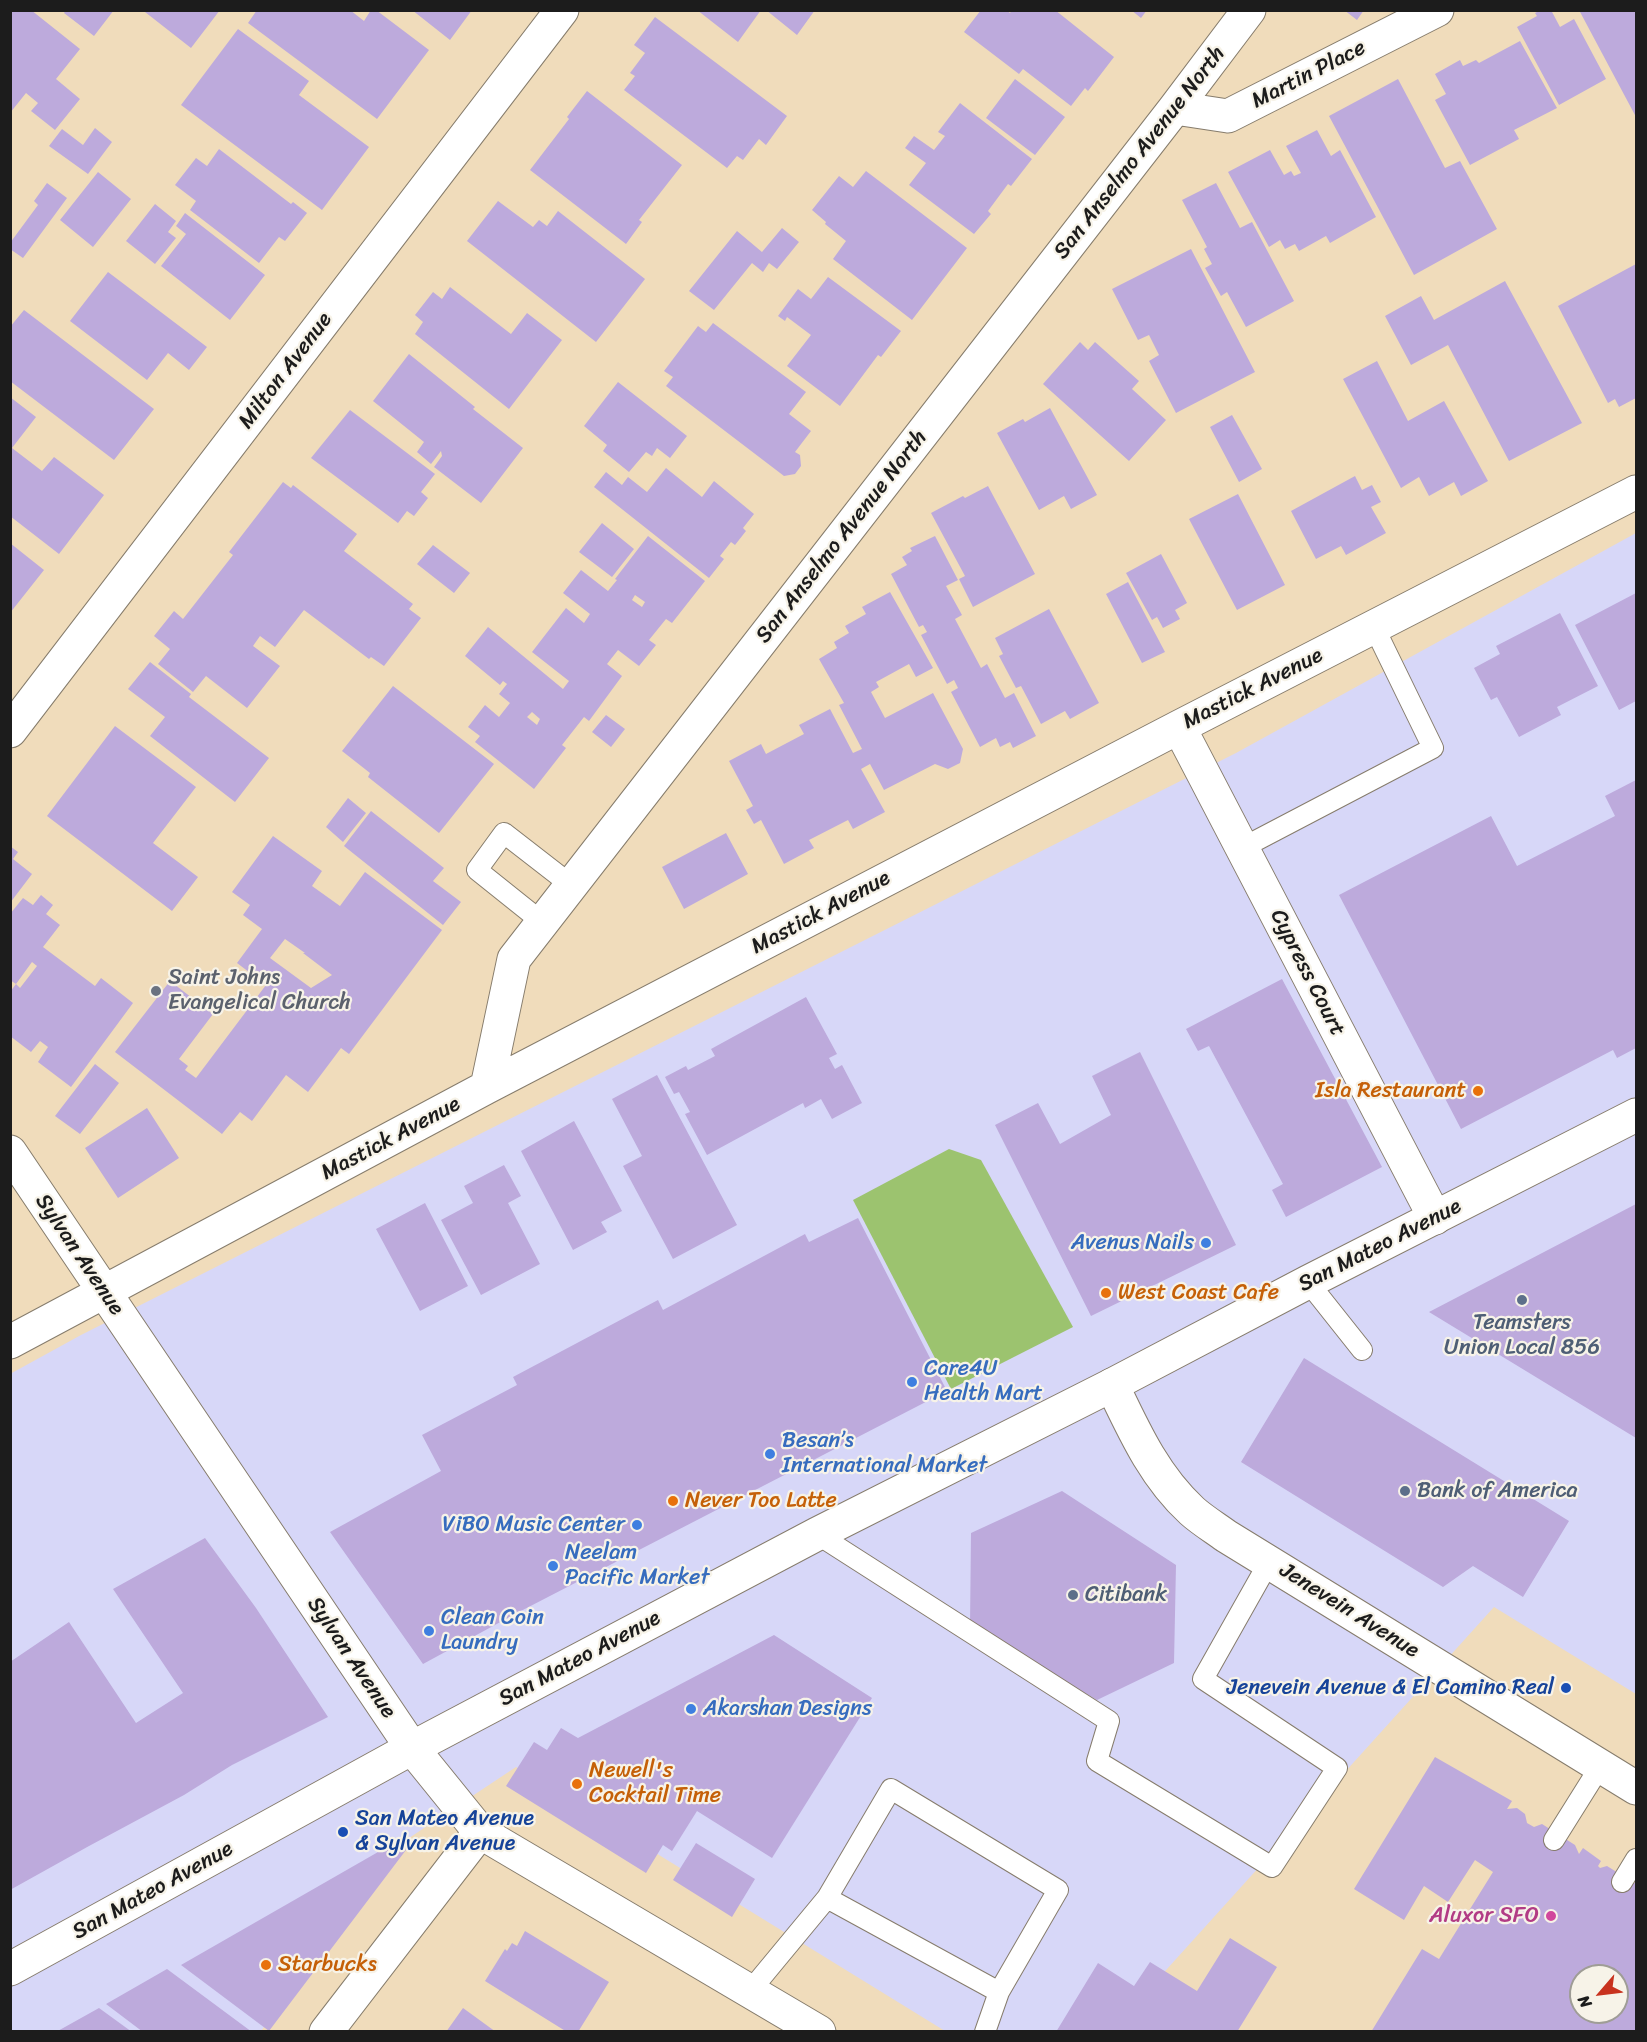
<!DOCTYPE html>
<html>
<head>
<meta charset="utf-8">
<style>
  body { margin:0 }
  #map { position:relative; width:1647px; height:2042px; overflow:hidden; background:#f0dcbb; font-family:Sriracha,sans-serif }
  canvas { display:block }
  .frame { position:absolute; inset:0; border:12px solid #1c1c1c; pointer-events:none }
  .north { position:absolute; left:1569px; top:1964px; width:60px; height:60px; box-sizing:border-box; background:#f7f3e8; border:2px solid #9f9d96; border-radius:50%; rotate:242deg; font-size:16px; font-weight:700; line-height:24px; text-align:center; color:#1c1c1c }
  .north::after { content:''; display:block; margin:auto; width:21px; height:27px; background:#c8321e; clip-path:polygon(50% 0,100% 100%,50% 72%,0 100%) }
</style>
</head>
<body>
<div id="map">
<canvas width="1647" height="2042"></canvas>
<div class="frame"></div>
<div class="north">N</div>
</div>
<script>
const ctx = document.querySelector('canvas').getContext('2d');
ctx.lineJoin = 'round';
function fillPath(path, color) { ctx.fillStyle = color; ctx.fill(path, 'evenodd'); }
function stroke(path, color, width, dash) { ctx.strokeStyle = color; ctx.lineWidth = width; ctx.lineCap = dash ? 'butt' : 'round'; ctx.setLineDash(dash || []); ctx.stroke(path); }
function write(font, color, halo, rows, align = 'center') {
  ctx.font = font + ' Sriracha,sans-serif'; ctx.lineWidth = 4.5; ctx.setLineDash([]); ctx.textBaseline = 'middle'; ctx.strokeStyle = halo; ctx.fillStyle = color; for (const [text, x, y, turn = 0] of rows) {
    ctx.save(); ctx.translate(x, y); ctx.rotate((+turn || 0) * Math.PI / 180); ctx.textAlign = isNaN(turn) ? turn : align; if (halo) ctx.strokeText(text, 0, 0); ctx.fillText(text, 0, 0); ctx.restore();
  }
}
const built = new Path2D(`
  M1636,533v1161l-142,-87 -383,424h-166l-429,-264 -113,75 -142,189h-250l-1,-657 71,-39 1155,-582z`);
const green = new Path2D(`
  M949,1149l32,11 92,167 -122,62 -98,-189z`);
const building = new Path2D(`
  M10,10h21l49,39 -24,30 24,20 -25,31 -24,-19 7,-8 -12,-10 -16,20z
  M66,10h48l-20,26 -30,-23z
  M147,10h73l-29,38 -46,-36z
  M257,10h93l14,11 7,-11h5l53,40 -52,69 -129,-96z
  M412,10h60l-22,30z
  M697,10h64l-23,32z
  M766,10h49l-18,25z
  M981,10h25l4,3 2,-3h43l59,47 -26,34 -3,-3 -14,18 -48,-37 -4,5 -55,-42z
  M1131,10h16l-6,8z
  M1344,10h20l-7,10z
  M1541,10h10l9,17 14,-8 32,60 -47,26 -42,-78 20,-11 -2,-3z
  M1579,10h56l1,4v103z
  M655,17l132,99 -21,29 -7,-6 -16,21 -6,-4 -10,12 -103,-78 11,-14 -5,-3 15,-20 -11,-8z
  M238,29l71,52 -10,14 70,52 -47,63 -141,-105z
  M1520,41l37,67 -43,22 5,9 -49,26 -35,-65 11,-6 -11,-20 25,-14 3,6 13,-6 3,3z
  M1015,79l50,38 -30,38 -49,-37z
  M1398,79l47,89 15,-7 37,68 -83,46 -85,-159z
  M587,91l95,74 -43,55 3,2 -16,22 -96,-74 39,-51 -2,-2z
  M960,103l72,56 -21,27 -3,-2 -20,27 3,3 -17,20 -65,-49 17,-22 -21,-15 9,-12 20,14 11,-14 -7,-4z
  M95,128l17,14 -24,32 -39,-28 13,-17 21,16z
  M1317,130l14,26 9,-6 36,67 -46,26 -4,-7 -27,15 -4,-7 -10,5 -5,-9 -11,7 -41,-75 42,-22 14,25 7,-4 3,5 7,-3 -15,-27z
  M219,149l72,55 2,-2 14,11 -22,28 -6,-4 -20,26 -69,-53 6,-9 -21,-16 21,-27 11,8z
  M866,171l101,77 -55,72 -79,-61 13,-18 -21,-17 1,-2 -14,-12 27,-34 14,11z
  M98,172l33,27 -38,48 -33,-27z
  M47,183l20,15 -44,60 -13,-9v-6l28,-38 -4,-4z
  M1216,183l24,45 12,-6 42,79 -48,26 -19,-35 -6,4 -16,-28 7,-4 -8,-15 3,-2 -25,-47z
  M498,201l35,26 6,-7 8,6 11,-15 87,68 -49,63 -129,-101z
  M155,204l21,17 -8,11 8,6 -21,26 -29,-23z
  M185,213l80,62 -35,45 -69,-54 25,-32 -10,-8z
  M782,228l17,14 -22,27 -8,-6 -6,9 -11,-9 -38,47 -25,-19 48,-60 25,21z
  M1191,249l64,123 -79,41 -27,-52 10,-6 -10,-20 -11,5 -26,-51z
  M1636,264v134l-17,9 -4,-8 -7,4 -50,-97z
  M108,272l99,75 -18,23 -21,-17 -21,27 -77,-59z
  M828,277l73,54 -20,26 -3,-2 -38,51 -53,-40 24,-31 -24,-18 -2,4 -7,-5 20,-27 13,10z
  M1505,281l77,142 -73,38 -61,-116 -37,20 -26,-49 36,-20 13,24z
  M450,287l61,47 16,-21 35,27 -53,69 -94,-75 8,-12 -8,-7 18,-23 9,7z
  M24,310l130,99 -40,51 -104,-79v-54z
  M713,323l93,69 -17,22 22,17 -16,21 5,3 1,11 -6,8 -11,2 -118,-90 7,-9 -9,-6 34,-45 8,6z
  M1080,342l8,8 7,-8 44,39 -7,8 34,31 -37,41 -86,-77z
  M409,354l66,53 -2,2 50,39 -42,55 -47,-36 8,-11 -1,-5 -10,13 -14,-12 7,-10 -51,-41z
  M1377,361l31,60 36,-20 44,80 -27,15 -7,-14 -25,14 -10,-19 -18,11 -58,-109z
  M618,382l69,54 -17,22 -13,-10 -5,8 -6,-4 -17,20 -26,-21 4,-6 -23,-19z
  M10,397l26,20 -24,31 30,23 12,-14 50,38 -45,59 -49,-38z
  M1050,408l47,87 -26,14 -7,-13 -25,14 -42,-77 26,-14 2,3z
  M350,410l85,64 -14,18 7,6 -14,18 -7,-5 -9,12 -87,-65z
  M1232,415l30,54 -23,13 -29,-55z
  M666,468l36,29 12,-16 40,33 -11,14 3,3 -11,14 -4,-3 -11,14 4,3 -15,19 -115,-91 12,-15 16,13 6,-8 19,15z
  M1355,476l7,14 10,-5 9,17 -10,5 15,26 -40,22 -5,-9 -25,13 -25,-48z
  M283,482l8,6 2,-3 64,49 -13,17 69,53 -4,5 12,9 -37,48 -13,-9 -2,2 -65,-49 -29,37 -15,-11 -7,10 27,20 -33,42 -41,-32 -13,16 -35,-28 12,-15 -16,-13 20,-25 9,8 50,-64 -4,-3z
  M988,486l47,88 -62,33 -14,-28 6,-3 -34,-63 32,-17 2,2z
  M1238,494l47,91 -48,25 -48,-91z
  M602,523l32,26 -22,28 -33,-25z
  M648,536l57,45 -33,42 -6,-4 -17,21 7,5 -17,21 -21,-16 -11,14 15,12 -33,45 -5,-4 -22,28 4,3 -32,41 -59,-47 5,-6 -12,-9 17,-22 14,12 11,-14 -11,-9 8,-10 -4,-3 -3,4 -35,-29 23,-29 75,62 6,-8 -37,-29 34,-44 18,15 6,-9 -27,-21 18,-23 27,21 9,-11 -2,-1zM635,595l10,7 -3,5 -10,-7zM532,712l8,7 -3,6 -10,-8z
  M935,536l23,44 -12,6 16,29 -7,4 26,49 6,-4 18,34 9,-5 22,43 -23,12 -3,-6 -10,5 -4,-9 -16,9 -29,-55 7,-4 -4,-8 -7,4 -26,-49 6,-3 -4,-7 -4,2 -28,-53 16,-9 -5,-8 10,-6 -2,-3z
  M10,543l34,27 -34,43z
  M433,545l37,28 -16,20 -37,-29z
  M1161,554l26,49 -12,7 5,9 -17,9 -6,-11 -5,3 -26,-47z
  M1128,582l37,70 -23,11 -36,-69z
  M890,592l43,76 -17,9 -7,-13 -33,18 3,5 -8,5 14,26 48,-25 30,56 -3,14 -12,6 -13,-5 -51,26 -14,-26 -9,5 24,43 -32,17 -5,-9 -39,20 5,8 -30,16 -23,-44 -7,4 -8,-14 7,-4 -24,-45 32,-17 5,10 38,-20 -5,-9 31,-16 23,44 9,-4 -23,-44 5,-2 -25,-44 18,-11 -3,-6 15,-9 -4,-7 21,-12 -4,-7z
  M1636,593v108l-17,9 -44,-85z
  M1049,609l50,94 -29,16 -5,-8 -24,13 -20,-38 -5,2 -17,-32 4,-2 -8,-16z
  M1560,613l38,73 -41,21 4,8 -42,22 -22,-40 -6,3 -17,-32 26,-14 -4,-8z
  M150,662l41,32 -2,3 80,61 -34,44 -85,-66 15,-19 -37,-28z
  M393,686l101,78 -55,69 -71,-56 2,-4 -28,-22z
  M606,715l19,14 -14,18 -19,-15z
  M115,726l81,61 -43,56 45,34 -26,34 -125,-95z
  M1636,780v268l-19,10 -4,-8 -152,79 -122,-234 152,-79 26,50 98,-50 -10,-20z
  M348,798l18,15 -23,29 -17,-15z
  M371,811l73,57 -11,13 28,21 -18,23 -99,-79z
  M726,833l22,41 -64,35 -22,-42z
  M273,836l49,35 -10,15 28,20 25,-34 77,58 -93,124 -8,-6 -33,44 -22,-17 -34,46 -12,-9 -18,22 -107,-82 55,-71 43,33 -34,45 9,7 -3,4 11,8 70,-93 -29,-22 25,-34 -19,-14 7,-10 -18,-13zM285,939l20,14h-2l29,22 -21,13 -41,-30z
  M10,846l8,6 -5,7 19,15 -22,29z
  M41,895l12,10 -7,9 14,11 -17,22 52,39 6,-8 32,25 -62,84 -33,-25 10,-15 -8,-6 -9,11 -21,-16v-44l6,-8 4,4 17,-22 -5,-4 -16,22 -6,-4v-66l13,-16 10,7z
  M1282,979l100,188 -96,50 -14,-27 11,-6 -74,-138 -11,5 -12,-22z
  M806,997l31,57 -8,4 6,11 7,-4 20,38 -30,16 -11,-20 -16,9 -2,-5 -96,52 -22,-41 5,-2 -11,-20 -5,2 -9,-17 21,-11 2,4 27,-14 -4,-7z
  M1140,1052l96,193 -145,71 -96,-191 43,-22 22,41 51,-29 -19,-39z
  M95,1064l24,19 -39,51 -25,-18z
  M657,1075l80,150 -64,34 -50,-93 19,-10 -30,-57z
  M147,1108l32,50 -61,40 -33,-50z
  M574,1121l48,90 -21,11 6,10 -34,18 -52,-99z
  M504,1165l17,31 -13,7 32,61 -59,31 -40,-75 32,-17 -9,-17z
  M425,1203l43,83 -48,25 -44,-82z
  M1636,1204v234l-207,-126z
  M858,1218l89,173 -430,222 -94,51 -93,-132 111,-61 -19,-36 95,-50 -4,-8 145,-77 5,10 142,-76 4,8z
  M1304,1358l265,163 -46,76 -50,-31 -30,21 -202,-125z
  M1062,1491l114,74 -2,98 -77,37 -127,-74 1,-93z
  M205,1538l51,70 72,109 -96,48 -48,30 -95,51 -79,44v-228l59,-40 67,101 47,-30 -70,-104z
  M774,1635l98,63 -100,160 -75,-47 -25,40 -9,-6 -17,28 -140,-87 28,-44 13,8 14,-22 17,10z
  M1435,1757l77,44 -5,8 10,-1 8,6 2,9 7,4 8,-3 33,21 4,9 4,-6 18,13 -3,5 2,2 7,-2 29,18v148h-265l51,-83 17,10 54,-87 -18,-12 -27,42 -24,-16 -20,34 -50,-31zM1581,1976h36v36h-36z
  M399,1840l10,6 -140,185 -88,-66z
  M696,1843l59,36 -23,38 -59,-37z
  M525,1931l84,51 -31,50h-11l-82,-51 20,-32 2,2 5,-8 5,3z
  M1230,1938l47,29 -40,65h-181l42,-69 36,23 16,-24 47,29z
  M167,1969l85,63h-109l-37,-28z
  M99,2008l33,24h-76z
  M463,2008l33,24h-50z`);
const service = new Path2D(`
  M1242,848l191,-100 -59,-121
  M542,922l-65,-52 27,-37 67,52
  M1308,1282l54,68
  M817,1534l292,187 -12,40 175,106 65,-99 -134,-89 66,-117
  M1554,1840l47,-75
  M1622,1882l14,-23
  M750,1991l77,-93 64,-109 167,101 -59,102 -172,-94
  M985,2032l14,-40`);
const minor = new Path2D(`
  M1175,108l53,8 209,-106
  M1179,727l256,491
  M10,731l552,-721
  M487,1087l27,-128 661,-851 74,-98
  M10,1152l402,596 68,84 339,200
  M10,1342l477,-255 692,-360 457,-235
  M1112,1385c22,46 42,91 80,126 10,9 23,17 34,25l410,252
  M326,2032l154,-200`);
const tertiary = new Path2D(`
  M10,1969l402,-221 405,-214 295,-149 196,-103 328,-167`);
const markers = [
  [156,991,6,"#6b7280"],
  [1478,1091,6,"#e8710a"],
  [1206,1243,6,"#3f7fe0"],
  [1106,1293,6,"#e8710a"],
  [1522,1300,6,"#5c6f8a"],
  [912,1382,6,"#3f7fe0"],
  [770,1454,6,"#3f7fe0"],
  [1405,1491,6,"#5c6f8a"],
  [673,1501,6,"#e8710a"],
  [637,1525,6,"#3f7fe0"],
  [553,1566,6,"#3f7fe0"],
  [1073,1595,6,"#5c6f8a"],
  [429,1631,6,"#3f7fe0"],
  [1566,1688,6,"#1a4fb4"],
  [691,1709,6,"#3f7fe0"],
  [577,1784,6,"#e8710a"],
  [343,1832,6,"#1a4fb4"],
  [1551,1916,6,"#d1479c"],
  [266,1965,6,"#e8710a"]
];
const streetNames = [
  ["Martin Place",1309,75,-27],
  ["San Anselmo Avenue North",1140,153,-52],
  ["Milton Avenue",286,371,-53],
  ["San Anselmo Avenue North",842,537,-52],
  ["Mastick Avenue",1253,689,-27],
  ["Mastick Avenue",821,913,-28],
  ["Cypress Court",1307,973,63],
  ["Mastick Avenue",391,1139,-28],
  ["San Mateo Avenue",1380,1246,-27],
  ["Sylvan Avenue",79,1255,56],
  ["Jenevein Avenue",1349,1611,32],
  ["Sylvan Avenue",351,1658,56],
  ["San Mateo Avenue",580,1659,-28],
  ["San Mateo Avenue",153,1891,-29]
];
const worshipNames = [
  ["Saint Johns",168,978],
  ["Evangelical Church",168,1003]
];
const foodNames = [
  ["Isla Restaurant",1466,1091,"right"],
  ["West Coast Cafe",1118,1293],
  ["Never Too Latte",685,1501],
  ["Newell's",589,1771],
  ["Cocktail Time",589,1796],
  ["Starbucks",278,1965]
];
const shopNames = [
  ["Avenus Nails",1194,1243,"right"],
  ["Care4U",924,1369],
  ["Health Mart",924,1394],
  ["Besan’s",782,1441],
  ["International Market",782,1466],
  ["ViBO Music Center",625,1525,"right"],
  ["Neelam",565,1553],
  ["Pacific Market",565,1578],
  ["Clean Coin",441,1618],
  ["Laundry",441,1643],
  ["Akarshan Designs",703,1709]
];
const serviceNames = [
  ["Teamsters",1522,1323,"center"],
  ["Union Local 856",1522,1348,"center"],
  ["Bank of America",1417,1491],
  ["Citibank",1085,1595]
];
const transitNames = [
  ["Jenevein Avenue & El Camino Real",1554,1688],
  ["San Mateo Avenue",355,1819,"left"],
  ["& Sylvan Avenue",355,1844,"left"]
];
const hotelNames = [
  ["Aluxor SFO",1539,1916]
];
fillPath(built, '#d7d7f8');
fillPath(green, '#9cc36f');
fillPath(building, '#bdaadc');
stroke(service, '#867c6c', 22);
stroke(minor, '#867c6c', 35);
stroke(tertiary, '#867c6c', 35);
stroke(service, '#fff', 20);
stroke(minor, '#fff', 33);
stroke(tertiary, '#fff', 33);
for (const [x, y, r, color] of markers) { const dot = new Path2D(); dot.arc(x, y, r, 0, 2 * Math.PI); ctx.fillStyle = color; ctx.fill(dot); stroke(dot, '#f7f3e8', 2); }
write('22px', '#1c1c1c', '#f7f3e8', streetNames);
write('22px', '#5b616d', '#f7f3e8', worshipNames, 'left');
write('22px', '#c56008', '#f7f3e8', foodNames, 'left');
write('22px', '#366cbe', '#f7f3e8', shopNames, 'left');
write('22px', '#4e5e75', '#f7f3e8', serviceNames, 'left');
write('22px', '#164399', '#f7f3e8', transitNames, 'right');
write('22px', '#b23c85', '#f7f3e8', hotelNames, 'right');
</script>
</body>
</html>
